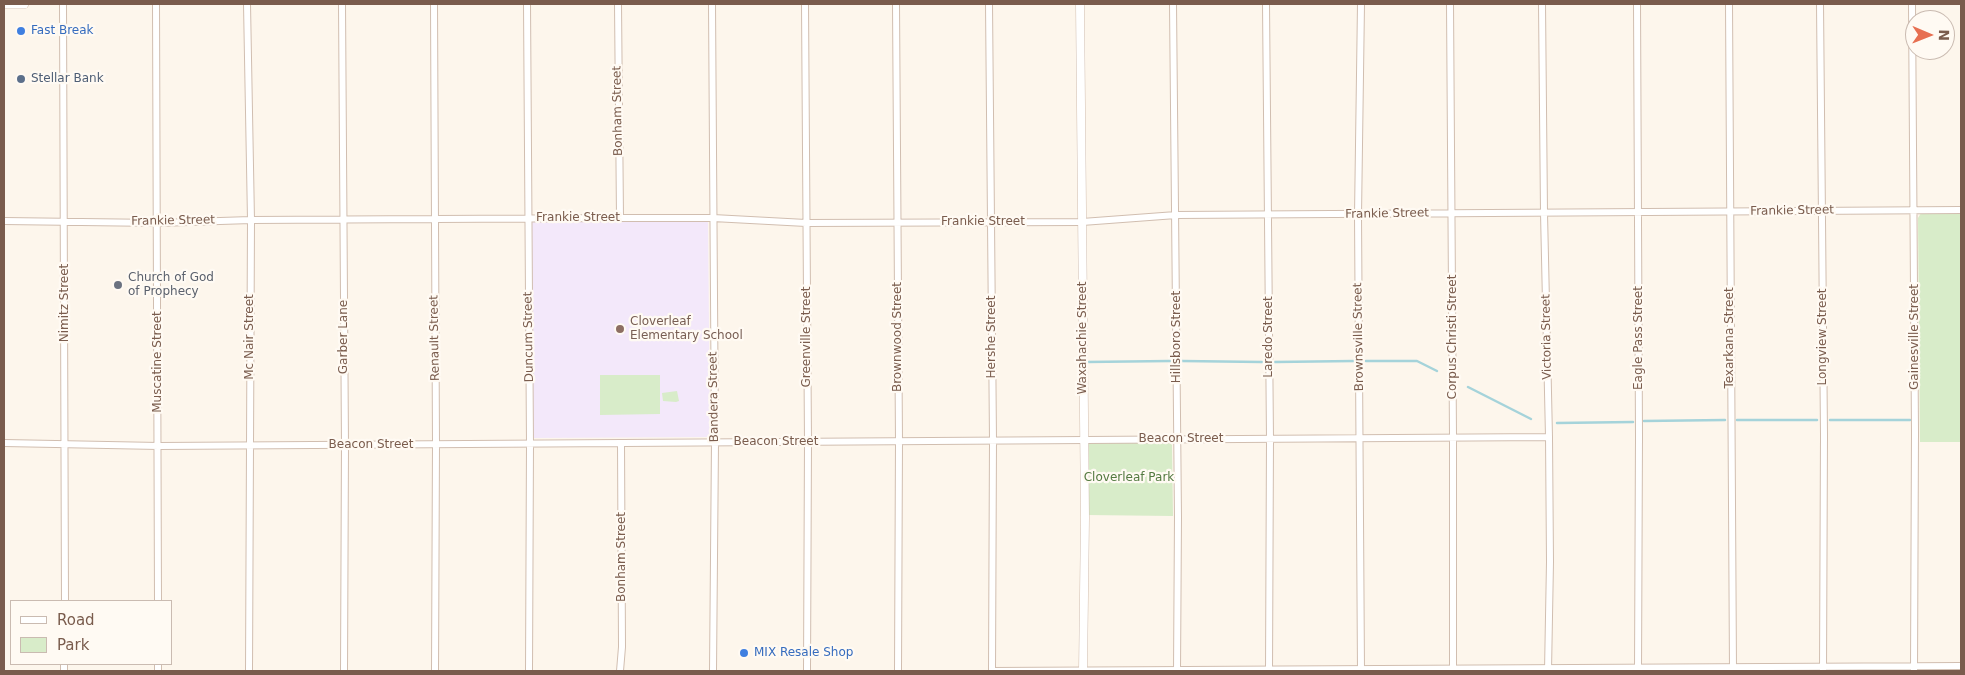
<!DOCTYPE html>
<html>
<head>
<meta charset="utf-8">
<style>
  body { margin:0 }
  #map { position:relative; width:1965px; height:675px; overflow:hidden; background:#fdf6ec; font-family:"DejaVu Sans",sans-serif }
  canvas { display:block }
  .frame { position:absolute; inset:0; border:5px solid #7a5c4d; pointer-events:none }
  .legend { position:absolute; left:10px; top:600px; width:162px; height:65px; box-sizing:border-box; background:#fffaf3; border:1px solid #cabbb1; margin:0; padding:6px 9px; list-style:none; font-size:15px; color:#7a5c4d }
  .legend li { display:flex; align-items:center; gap:10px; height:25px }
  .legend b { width:25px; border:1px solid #cabbb1 }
  .north { position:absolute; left:1905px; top:10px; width:50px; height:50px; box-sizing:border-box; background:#fffaf3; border:1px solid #cabbb1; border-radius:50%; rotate:91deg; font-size:14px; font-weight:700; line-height:20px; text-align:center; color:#7a5c4d }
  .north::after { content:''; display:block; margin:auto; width:18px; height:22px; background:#e76f51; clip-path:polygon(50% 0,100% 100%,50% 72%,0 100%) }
</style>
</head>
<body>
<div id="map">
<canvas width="1965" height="675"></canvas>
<div class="frame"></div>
<ul class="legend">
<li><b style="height:6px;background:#fff"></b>Road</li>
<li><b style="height:14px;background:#d8ecc9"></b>Park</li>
</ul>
<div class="north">N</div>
</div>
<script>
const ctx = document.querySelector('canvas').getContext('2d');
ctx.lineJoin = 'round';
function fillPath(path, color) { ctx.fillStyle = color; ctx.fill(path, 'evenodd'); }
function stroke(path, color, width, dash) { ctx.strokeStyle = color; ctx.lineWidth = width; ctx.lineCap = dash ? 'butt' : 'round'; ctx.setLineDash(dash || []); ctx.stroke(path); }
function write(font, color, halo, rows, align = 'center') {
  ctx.font = font + ' "DejaVu Sans",sans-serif'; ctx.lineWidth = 4.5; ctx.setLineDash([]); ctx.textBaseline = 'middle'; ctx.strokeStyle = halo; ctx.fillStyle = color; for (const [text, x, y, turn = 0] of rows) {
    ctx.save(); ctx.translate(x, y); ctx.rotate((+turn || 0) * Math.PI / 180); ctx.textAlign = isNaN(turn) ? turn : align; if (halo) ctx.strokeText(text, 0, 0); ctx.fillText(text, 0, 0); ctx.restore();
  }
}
const education = new Path2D(`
  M530,221h178l2,216 -178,1z`);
const green = new Path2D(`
  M1921,213l40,1v228h-41l-2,-224z
  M600,375h60v39l-60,1z
  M677,391l2,10 -3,1 -13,-1 -1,-8z
  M1169,441l3,4 1,71 -86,-1 -1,-69 2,-4z`);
const stream = new Path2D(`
  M1182,361l80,1
  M1366,361h51l20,10
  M1086,362l84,-1
  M1275,362l79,-1
  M1468,387l63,32
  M1737,420h80
  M1830,420h80
  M1644,421l81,-1
  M1557,423l76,-1`);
const minor = new Path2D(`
  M63,4l2,597
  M156,4l2,597
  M247,4l4,216 -2,451
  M342,4l3,441 -1,226
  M434,4l2,440 -1,227
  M527,4l3,440 -1,227
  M618,4l2,214
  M712,4l3,438 -2,229
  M805,4l3,438 -1,229
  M896,4l3,437 -1,230
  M989,4l4,436 -1,231
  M1173,4l5,513 -1,154
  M1266,4l4,435 -1,232
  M1361,4l-3,211 3,456
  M1450,4l3,432v234
  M1542,4l2,209 5,224 1,125 -2,109
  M1637,4l2,432 -1,234
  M1729,4l4,666
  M1820,4l4,431 -1,236
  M1912,4l3,428 -1,239
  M4,221l154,2 93,-3 369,-2h93l93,5 276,-1 94,-7 785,-5
  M4,443l155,3 1390,-9
  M64,671v-7
  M158,671v-7
  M620,671l2,-24 -1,-204
  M992,671l969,-5`);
const tertiary = new Path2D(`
  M1080,4l5,514 -2,153`);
const secondary = new Path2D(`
  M4,4h20`);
const markers = [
  [21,31,5,"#3f7fe0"],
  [21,79,5,"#5c6f8a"],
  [118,285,5,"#6b7280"],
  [620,329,5,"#8d6e63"],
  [744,653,5,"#3f7fe0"]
];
const shopNames = [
  ["Fast Break",31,31],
  ["MIX Resale Shop",754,653]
];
const serviceNames = [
  ["Stellar Bank",31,79]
];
const streetNames = [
  ["Bonham Street",618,111,-91],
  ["Frankie Street",1792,211,-1],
  ["Frankie Street",1387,214,-1],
  ["Frankie Street",578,218],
  ["Frankie Street",173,221,-1],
  ["Frankie Street",983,222],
  ["Nimitz Street",65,303,-90],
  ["Mc Nair Street",250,337,-90],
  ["Garber Lane",344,337,-90],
  ["Duncum Street",529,337,-91],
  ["Greenville Street",807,337,-90],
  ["Brownwood Street",898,337,-90],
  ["Hershe Street",992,337,-90],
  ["Hillsboro Street",1177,337,-90],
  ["Laredo Street",1269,337,-90],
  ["Brownsville Street",1359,337,-91],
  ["Corpus Christi Street",1453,337,-90],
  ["Victoria Street",1547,337,-91],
  ["Longview Street",1823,337,-90],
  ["Gainesville Street",1915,337,-90],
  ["Renault Street",435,338,-91],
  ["Waxahachie Street",1083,338,-90],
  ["Eagle Pass Street",1639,338,-90],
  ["Texarkana Street",1730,338,-90],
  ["Muscatine Street",158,362,-90],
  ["Bandera Street",714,397,-91],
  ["Beacon Street",1181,439],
  ["Beacon Street",776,442],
  ["Beacon Street",371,445],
  ["Bonham Street",622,557,-90]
];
const worshipNames = [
  ["Church of God",128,278],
  ["of Prophecy",128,292]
];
const educationNames = [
  ["Cloverleaf",630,322],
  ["Elementary School",630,336]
];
const parkNames = [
  ["Cloverleaf Park",1129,478]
];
fillPath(education, '#f3e8fa');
fillPath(green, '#d8ecc9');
stroke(stream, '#a5d3da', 2.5);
stroke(minor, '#d1beb0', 8);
stroke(tertiary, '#d1beb0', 9);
stroke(secondary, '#d6c0b0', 10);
stroke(minor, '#fff', 6);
stroke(tertiary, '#fff', 8);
stroke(secondary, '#fff', 9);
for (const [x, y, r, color] of markers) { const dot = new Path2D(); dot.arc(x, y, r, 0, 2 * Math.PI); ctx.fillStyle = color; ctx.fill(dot); stroke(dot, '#fffaf3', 2); }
write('12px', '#366cbe', '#fffaf3', shopNames, 'left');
write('12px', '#4e5e75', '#fffaf3', serviceNames, 'left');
write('12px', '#7a5c4d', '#fffaf3', streetNames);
write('12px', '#5b616d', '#fffaf3', worshipNames, 'left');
write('12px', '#785e54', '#fffaf3', educationNames, 'left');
write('12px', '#537a41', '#fffaf3', parkNames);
</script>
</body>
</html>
